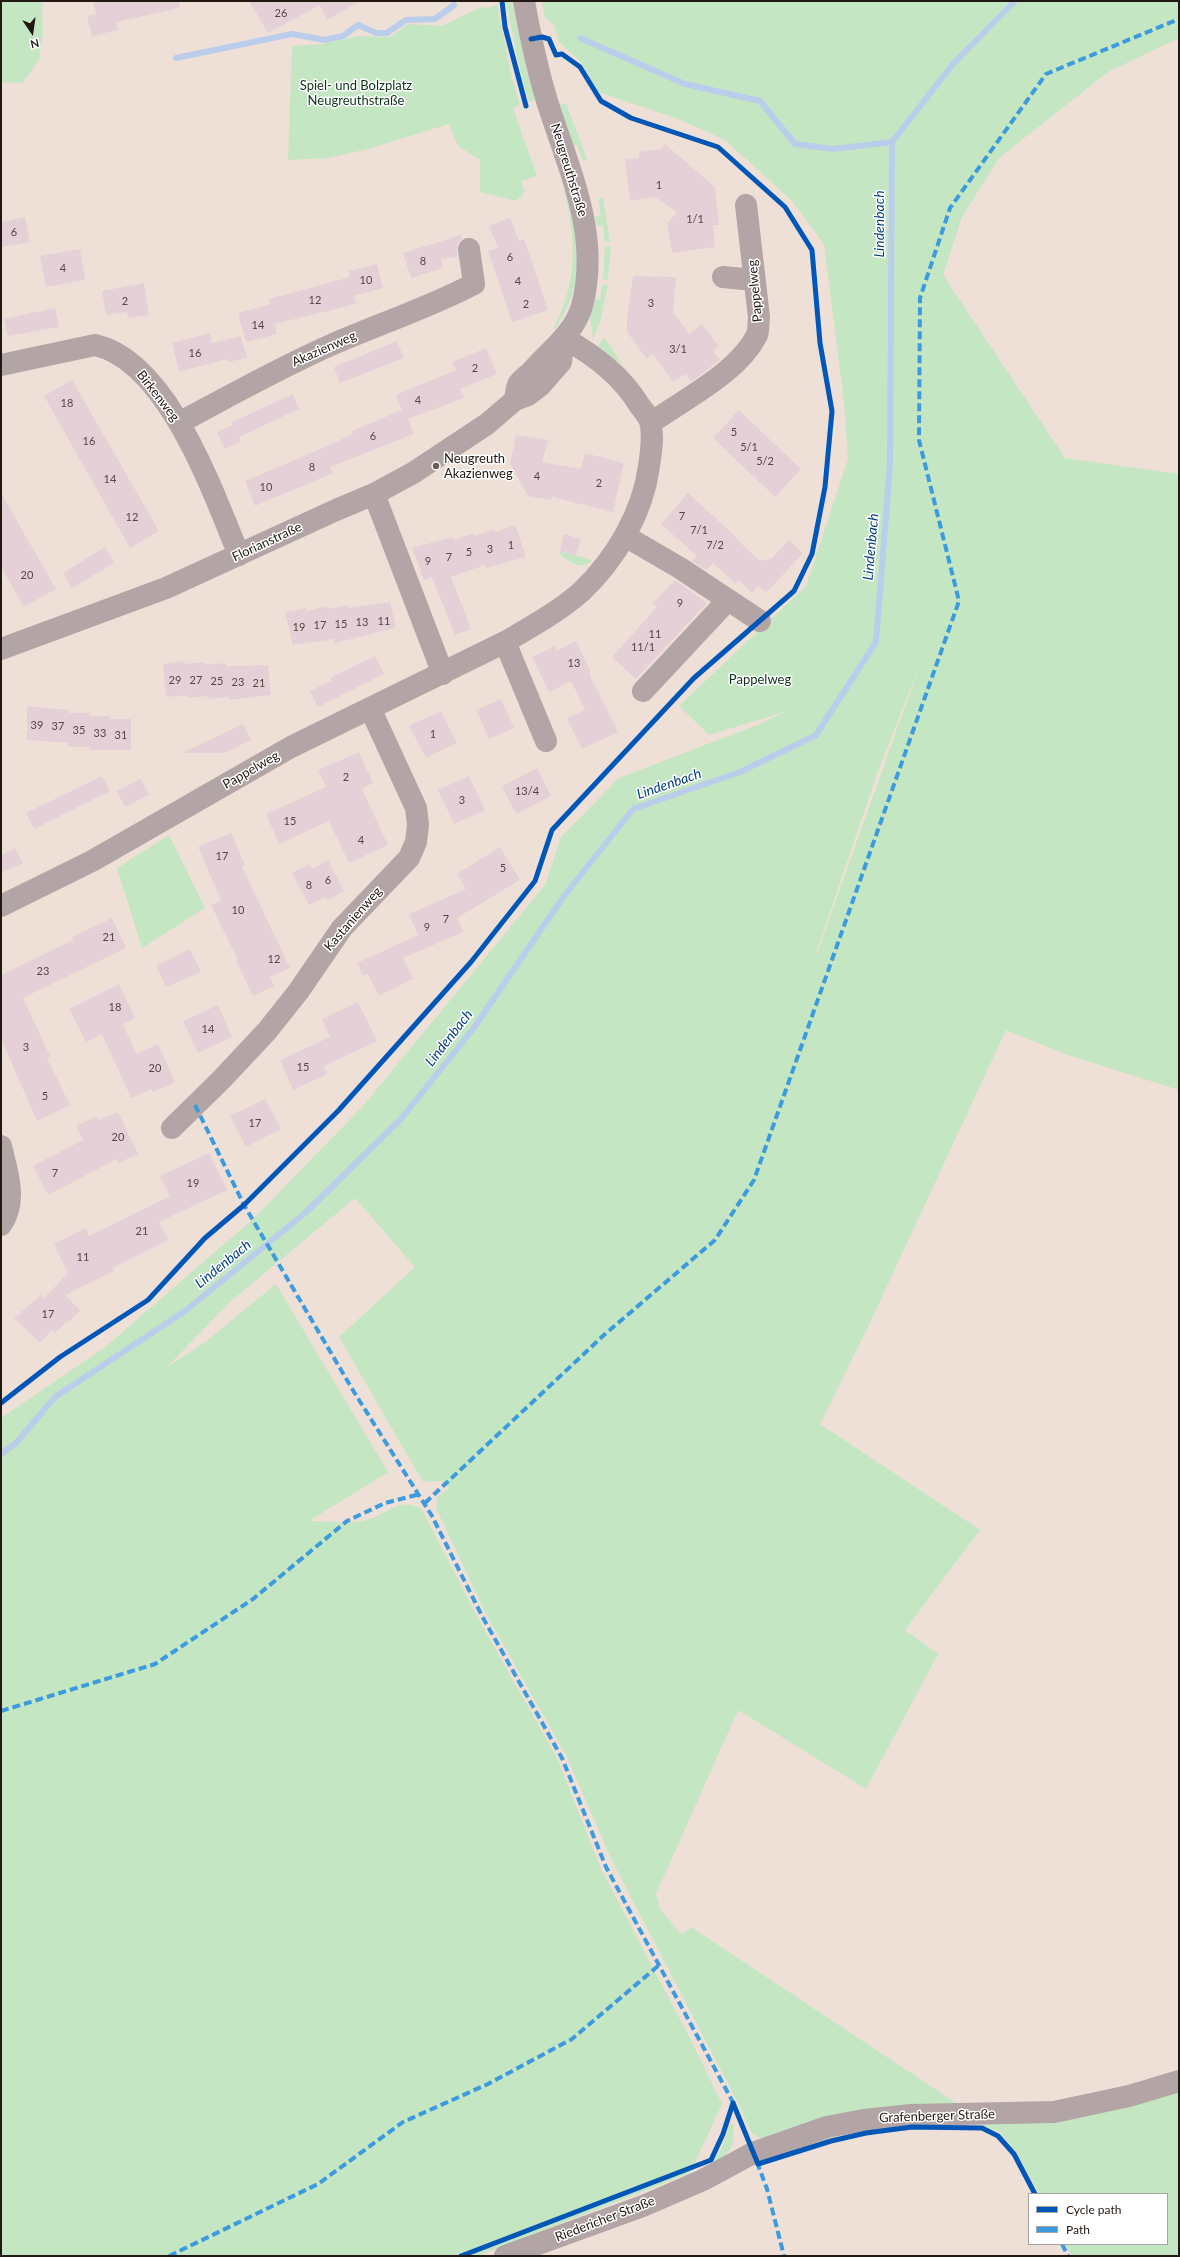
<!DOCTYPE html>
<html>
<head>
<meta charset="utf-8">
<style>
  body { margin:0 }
  #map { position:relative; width:1180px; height:2257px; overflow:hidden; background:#eee0d7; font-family:Lato,sans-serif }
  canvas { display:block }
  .frame { position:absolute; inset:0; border:2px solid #211812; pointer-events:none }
  .legend { position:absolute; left:1028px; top:2193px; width:140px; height:52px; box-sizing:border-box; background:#fff; border:1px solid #a6a3a0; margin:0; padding:5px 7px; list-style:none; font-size:12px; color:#211812 }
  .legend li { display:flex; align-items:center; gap:8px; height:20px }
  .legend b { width:20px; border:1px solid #a6a3a0 }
  .north { position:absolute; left:12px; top:12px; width:40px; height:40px; -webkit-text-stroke:3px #fff; paint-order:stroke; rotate:167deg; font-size:11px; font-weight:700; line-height:16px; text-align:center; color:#211812 }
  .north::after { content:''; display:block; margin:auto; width:14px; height:18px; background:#211812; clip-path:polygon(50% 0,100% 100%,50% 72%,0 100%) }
</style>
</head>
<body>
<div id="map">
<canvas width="1180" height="2257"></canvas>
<div class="frame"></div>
<ul class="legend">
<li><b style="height:5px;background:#0057b8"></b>Cycle path</li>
<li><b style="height:5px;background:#3c9ade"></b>Path</li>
</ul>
<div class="north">N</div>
</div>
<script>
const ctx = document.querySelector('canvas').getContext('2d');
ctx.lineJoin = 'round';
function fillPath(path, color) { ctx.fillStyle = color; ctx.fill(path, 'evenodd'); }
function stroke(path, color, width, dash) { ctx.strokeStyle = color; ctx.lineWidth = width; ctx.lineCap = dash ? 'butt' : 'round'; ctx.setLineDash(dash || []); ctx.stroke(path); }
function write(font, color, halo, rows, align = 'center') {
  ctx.font = font + ' Lato,sans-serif'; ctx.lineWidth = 3; ctx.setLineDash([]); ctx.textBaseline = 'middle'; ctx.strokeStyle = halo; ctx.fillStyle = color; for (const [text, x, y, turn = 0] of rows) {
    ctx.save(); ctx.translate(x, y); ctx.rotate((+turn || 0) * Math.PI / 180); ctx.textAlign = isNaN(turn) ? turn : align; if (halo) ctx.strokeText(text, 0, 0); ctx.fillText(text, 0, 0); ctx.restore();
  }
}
const green = new Path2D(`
  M1,1h41l1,32 -4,27 -17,23 -21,-1z
  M506,1h6l15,71 8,28 -6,2 -8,-28z
  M542,1h637v37l-71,34 -109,86 -37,59 -19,58 122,183 114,16v616l-114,-36 -59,-24 -138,297 -48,97 160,106 -75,100 33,24 -72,135 -128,-79 -82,184 5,16 21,25 9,-8 268,178 -185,32 -13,1 -9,-4 -15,-33 -125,-240 -46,-106 -80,-141 -50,-106 1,-11 12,-9 -7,-7 -19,1 -84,-145 76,-70 -60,-69 -124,103 -65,67 38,-25 72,-59 112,188 -79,49c17,0 36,3 53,0 22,-3 38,-27 60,-11l56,108 80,142 43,109 91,173 30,62 -32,69 -212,83h-477v-838l103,-70 149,-129 110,-113 182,-221 16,-48 58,-59 141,-54 24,-12 -75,23 -30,-29 127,-120 42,-127 -4,-57 -20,-158 -32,-43 -67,-61 -49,-22 -78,-26 -17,-30 -22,-20 -5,-17 -9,-7zM922,659l-106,297h-1l62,-182z
  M497,5l15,73 8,27 -7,3 24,68 -16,5 4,11 -9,9 -36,-9v-32l-22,-14 -9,-22 -81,25 -40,9 -40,2 4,-114 31,-2 35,-8 32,1 18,-13 34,2 39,-19 7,1z
  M566,103l21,56 -4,2 -6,-16 -6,2 -12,-42z
  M564,189c5,6 6,16 8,24 11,44 8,76 -16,115l-3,1c20,-37 24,-75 16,-116 -1,-8 -4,-15 -5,-24z
  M603,198l7,44h-5l-2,-17 -6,1 -2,-9 6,-2 -3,-16z
  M605,247h6l-3,33 -5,-1z
  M602,285h6l-8,37 -7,17 -3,-20 4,-20 6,1z
  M604,337l18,27v1l-24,-19z
  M560,551l32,9c-12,12 -22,1 -33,-6z
  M169,835l36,73 -63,40 -25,-80z
  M1179,2090v166h-107l-7,-12h102v-50h-128l-22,-41 -17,-21 -19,-7 -1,-2z
  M733,2124c2,24 -2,30 -23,40l10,-12 10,-27z`);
const stream = new Path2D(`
  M580,38l105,46 75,17 35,43 37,5 60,-7
  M176,58l116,-24 33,6 18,-4 15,-11 18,8h11l19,-13 29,-1 19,-14
  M1,1454l15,-11 39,-46 130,-86 119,-97 97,-95 72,-90 91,-133 69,-87 107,-37 76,-37 60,-93 14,-177 2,-323 61,-78 62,-63`);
const building = new Path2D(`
  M93,1h86l1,7 -64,14 2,8 -26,6 -5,-20 9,-2z
  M249,1h112l-34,19 -7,-15 -52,28z
  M665,144l50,43 4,38h-6l2,22 -43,6 -5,-29 10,-12 -22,-15 -25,4 -5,-42 14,-1v-6l22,-3z
  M25,217l5,25 -29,5v-25z
  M510,218l9,23 5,-2 24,71 -36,12 -24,-71 10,-3 -9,-22z
  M461,235l1,4 -5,6v12l-16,2 2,9 -32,10 -8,-25z
  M80,249l5,31 -39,7 -6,-31z
  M377,264l6,24 -29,8 2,8 -81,20 2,10 -31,8 -8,-29 33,-9 -2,-5 81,-22 -1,-6z
  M633,276l43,1 -3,35 16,22 13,-10 17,22 -6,5 7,9 -29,22 -5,-8 -13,8 -20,-28 -6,5 -20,-27v-12z
  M144,283l5,32 -21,3 -1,-6 -21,3 -4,-24z
  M55,308l4,19 -51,9 -4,-17z
  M210,333l2,10 29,-7 6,22 -19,4 -1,-3 -48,13 -7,-29z
  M397,341l7,17 -64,25 -6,-16z
  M486,348l11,26 -37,15 4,9 -56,21 6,15 -84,33 3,6 -78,33 -10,-25 80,-34 28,-13 -1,-3 50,-21 -6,-15 60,-25 -4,-8z
  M72,380l87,151 -29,17 -86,-152z
  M293,394l6,15 -60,28 -7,-15z
  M739,410l62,59 -26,28 -62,-59z
  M233,425l8,16 -16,8 -8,-17z
  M516,435l32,5 -6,22 39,7 4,-16 39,10 -11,49 -61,-15v3l-24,-4 -18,-32z
  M1,493l55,96 -32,18 -23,-40z
  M688,493l48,44 -1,1 25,23 12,-3 17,-18 14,13 -37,40 -8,-7 -6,7 -13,-13 -3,4 -23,-21 -7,7 -14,-9 5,-5 -36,-32z
  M515,525l11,32 -40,11 -1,-3 -34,12 20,52 -16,6 -23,-58 -8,3 -12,-32 41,-11 1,3 20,-7 1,3 19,-7 2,3z
  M564,534l17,5 -5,17 -16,-5z
  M105,547l9,16 -42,25 -9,-15z
  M675,580l32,23 -71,76 -24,-22 45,-50 -4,-4z
  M390,602l6,26 -61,15 -1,-4 -41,6 -8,-33 21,-4v3l21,-5v3l21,-4v3z
  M576,641l14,29v6l28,56 -36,17 -15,-31 18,-8 -14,-29 -22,11 -17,-35 23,-11 1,5z
  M375,656l9,18 -66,33 -8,-16 21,-10 -1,-3z
  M183,661l1,3 21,-2v3l21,-2v3l42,-1 3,30 -42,5v-3l-21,2v-3l-21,2v-3l-21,2 -3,-33z
  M501,699l13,29 -25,11 -13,-29z
  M27,706l42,4v3h21l-1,3h21v3h21v31h-42v-3h-21v-4l-41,-3z
  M441,711l16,32 -31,15 -17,-32z
  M243,724l8,16 -26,13h-43z
  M359,752l14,31 -11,6 26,56 -39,18 -20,-42 -50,23 -13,-30 60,-27 -8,-17z
  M537,768l14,28 -35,18 -14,-28z
  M102,776l8,15 -76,38 -8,-16z
  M469,776l16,34 -31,14 -16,-34z
  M141,779l8,16 -24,12 -8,-16z
  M231,833l14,32 -3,2 48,101 -20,9 4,9 -21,10 -17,-35 2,-1 -27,-55 10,-5 -23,-53z
  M500,847l20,33 -63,38 7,14 -61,26 10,21 -34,17 -11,-22 -5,2 -6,-13 61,-28 -9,-21 57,-25 -9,-15z
  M15,848l8,15 -22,10v-18z
  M328,860l16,31 -16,9 -2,-3 -17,8 -17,-32 17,-9 3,5z
  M112,918l14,30 -103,50 27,58 -3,2 23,47 -33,16 -36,-82v-64l72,-35 -1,-3z
  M190,949l11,23 -35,15 -10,-21z
  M119,984l16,34 -12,6 13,30 22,-10 17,38 -22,10 -1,-3 -21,9 -29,-64 -16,8 -17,-33z
  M358,1002l19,39 -53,25 3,8 -34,16 -13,-30 50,-23 -8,-18z
  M218,1005l14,32 -34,16 -15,-32z
  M265,1099l16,30 -35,18 -16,-31z
  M118,1112l20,42 -20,9 -1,-4 -69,36 -15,-29 50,-26 -7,-14 21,-10 1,4z
  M209,1153l18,37 -68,32 9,18 -56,28 2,3 -49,24 15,15 -11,12 -2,-1 -12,12 -3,-3 -12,13 -26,-25 27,-23 3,3 24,-25 -14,-29 32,-16 3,8 81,-40 -10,-20z`);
const minor = new Path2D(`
  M723,277l31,3
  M1,365l94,-20c73,16 118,148 144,210
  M515,400c1,-5 1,-11 3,-15 2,-5 9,-9 13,-13 18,-21 43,-38 51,-66 19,-72 -14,-138 -35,-205 -10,-33 -17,-66 -23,-100
  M650,421l8,-3c32,-22 81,-47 99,-83 2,-5 1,-13 2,-18l-13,-112
  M179,423c50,-27 100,-55 152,-78 48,-21 97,-37 143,-61l-5,-35
  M374,494l69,180
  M625,536l55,32 80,53
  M505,642l41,99
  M1,649l165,-61 170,-78 38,-16 39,-21 74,-49 28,-24 13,-5 12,-9 21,-24 3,-24
  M643,691l84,-90
  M1,906l91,-45 199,-114 214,-105c26,-15 53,-30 76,-50 34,-32 62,-79 68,-126 2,-14 5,-31 1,-45 -2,-5 -7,-11 -10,-15 -19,-31 -45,-50 -76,-68
  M172,1128l49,-48 46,-49 31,-39 44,-64 67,-70 7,-16 2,-17 -2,-17 -46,-100
  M1,1146c6,26 17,55 0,79
  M505,2256l138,-50 60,-26 50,-27 74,-26 37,-7 47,-5 143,-3 75,-16 50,-15`);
const quiet = new Path2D(`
  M195,1105l49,100 110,187 78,124 50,100 80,142 44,109 129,239
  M425,1503l179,-168 111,-95 39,-60 205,-579 -40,-161 1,-142 30,-90 96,-134 133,-55
  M1,1711l154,-47 98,-65 94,-78 38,-18 35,-9
  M757,2162l10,27 17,67
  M1062,2244l6,12
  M169,2256l149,-72 85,-62 85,-38 84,-45 86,-73`);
const cycleway = new Path2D(`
  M502,1l3,26 21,79
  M1,1403l59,-46 88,-57 57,-62 39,-33 94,-94 133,-149 64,-81 17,-51 142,-152 100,-87 18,-37 13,-67 7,-76 -12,-68 -8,-93 -27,-43 -67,-60 -87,-29 -30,-17 -21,-34 -18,-13 -6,1 -7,-16 -7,-2 -11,2
  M733,2103l25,61 73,-23 35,-8 46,-6 70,1 16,8 16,18 21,40
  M461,2256l250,-96 12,-26 10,-31`);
const markers = [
  [436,466,4,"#695e57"]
];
const numberNames = [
  ["26",281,13],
  ["1",659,185],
  ["1/1",695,219],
  ["6",14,232],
  ["6",510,257],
  ["8",423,261],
  ["4",63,268],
  ["10",366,280],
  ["4",518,281],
  ["12",315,300],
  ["2",125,301],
  ["3",651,303],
  ["2",526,304],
  ["14",258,325],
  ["3/1",678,349],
  ["16",195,353],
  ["2",475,368],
  ["4",418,400],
  ["18",67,403],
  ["5",734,432],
  ["6",373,436],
  ["16",89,441],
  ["5/1",749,447],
  ["5/2",765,461],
  ["8",312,467],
  ["4",537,476],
  ["14",110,479],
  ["2",599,483],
  ["10",266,487],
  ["7",682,516],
  ["12",132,517],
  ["7/1",699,530],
  ["1",511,545],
  ["7/2",715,545],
  ["3",490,549],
  ["5",469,552],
  ["7",449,557],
  ["9",428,561],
  ["20",27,575],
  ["9",680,603],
  ["11",384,621],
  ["13",362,622],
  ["15",341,624],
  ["17",320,625],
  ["19",299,627],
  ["11",655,634],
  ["11/1",643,647],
  ["13",574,663],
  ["29",175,680],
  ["27",196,680],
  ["25",217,681],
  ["23",238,682],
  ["21",259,683],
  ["39",37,725],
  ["37",58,726],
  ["35",79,730],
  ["33",100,733],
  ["1",433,734],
  ["31",121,735],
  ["2",346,777],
  ["13/4",527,791],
  ["3",462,800],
  ["15",290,821],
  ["4",361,840],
  ["17",222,856],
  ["5",503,868],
  ["6",328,880],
  ["8",309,885],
  ["10",238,910],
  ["7",446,919],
  ["9",427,927],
  ["21",109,937],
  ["12",274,959],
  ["23",43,971],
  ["18",115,1007],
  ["14",208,1029],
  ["3",26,1047],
  ["15",303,1067],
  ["20",155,1068],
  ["5",45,1096],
  ["17",255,1123],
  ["20",118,1137],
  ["7",55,1173],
  ["19",193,1183],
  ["21",142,1231],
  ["11",83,1257],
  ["17",48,1314]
];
const parkNames = [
  ["Spiel- und Bolzplatz",356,86],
  ["Neugreuthstraße",356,101],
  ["Pappelweg",760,680]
];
const streetNames = [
  ["Neugreuthstraße",569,170,73],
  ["Pappelweg",755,291,-95],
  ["Akazienweg",324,349,-24],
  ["Birkenweg",158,396,52],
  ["Florianstraße",267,542,-25],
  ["Pappelweg",251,770,-30],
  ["Kastanienweg",353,919,-49],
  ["Grafenberger Straße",937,2116,-2],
  ["Riedericher Straße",605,2219,-21]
];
const poiNames = [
  ["Neugreuth",444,459],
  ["Akazienweg",444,474]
];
const waterNames = [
  ["Lindenbach",879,224,-90],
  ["Lindenbach",871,547,-85],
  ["Lindenbach",669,784,-19],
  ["Lindenbach",449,1038,-52],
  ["Lindenbach",223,1264,-39]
];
fillPath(green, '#c5e6c3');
stroke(stream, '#bacdea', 6);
fillPath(building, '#e6d0d8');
stroke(minor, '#b3a4a5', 22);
stroke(quiet, '#3c9ade', 4, [8, 4]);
stroke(cycleway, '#0057b8', 5);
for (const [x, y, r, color] of markers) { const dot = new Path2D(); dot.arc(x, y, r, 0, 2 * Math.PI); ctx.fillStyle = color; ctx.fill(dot); stroke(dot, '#fff', 1.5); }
write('11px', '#524644', null, numberNames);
write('13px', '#0e3219', '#fff', parkNames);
write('13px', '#211812', '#fff', streetNames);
write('13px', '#211812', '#fff', poiNames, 'left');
write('italic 14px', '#033f80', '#fff', waterNames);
</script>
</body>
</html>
